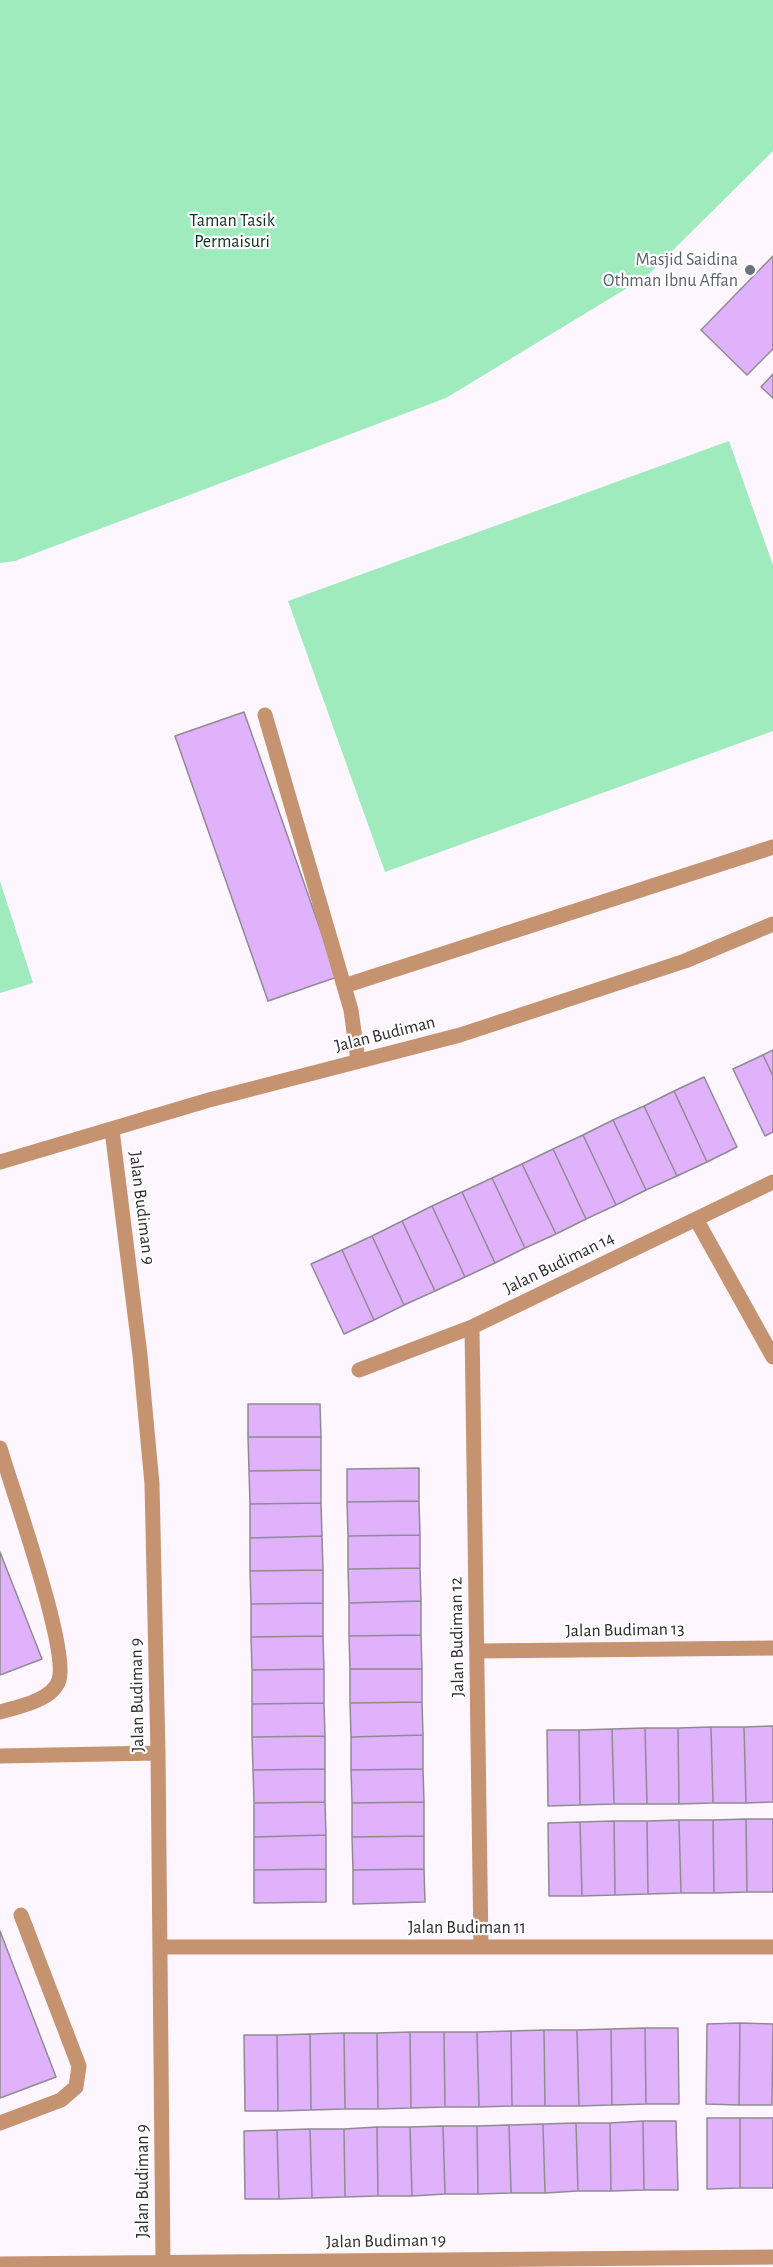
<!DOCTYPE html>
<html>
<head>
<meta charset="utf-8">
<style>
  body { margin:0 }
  canvas { display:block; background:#fdf6fe }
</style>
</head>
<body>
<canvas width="773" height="2267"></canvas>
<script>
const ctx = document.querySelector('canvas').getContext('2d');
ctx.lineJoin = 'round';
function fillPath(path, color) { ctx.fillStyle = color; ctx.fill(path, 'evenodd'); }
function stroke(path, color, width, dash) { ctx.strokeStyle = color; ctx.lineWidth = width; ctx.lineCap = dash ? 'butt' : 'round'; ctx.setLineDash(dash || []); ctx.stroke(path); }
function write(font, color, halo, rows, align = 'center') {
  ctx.font = font + ' "Alegreya Sans",sans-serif'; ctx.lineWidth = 4.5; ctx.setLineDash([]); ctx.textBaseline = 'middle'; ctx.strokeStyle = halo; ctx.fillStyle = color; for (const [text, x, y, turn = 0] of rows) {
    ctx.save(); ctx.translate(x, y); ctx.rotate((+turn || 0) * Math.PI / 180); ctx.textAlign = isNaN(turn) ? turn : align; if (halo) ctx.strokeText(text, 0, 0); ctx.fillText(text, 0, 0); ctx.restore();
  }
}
const green = new Path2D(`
  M0,0h773v151l-126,125 -201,122 -431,163 -15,2z
  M729,441l44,124v166l-388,141 -97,-271z
  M0,881l33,102 -33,10z`);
const building = new Path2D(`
  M773,256v93l-26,26 -46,-45z
  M773,374v24l-12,-11z
  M244,712l93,265 -69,24 -93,-265z
  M773,1050v26l-10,-21z
  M763,1055l10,21v56l-8,4 -32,-67z
  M704,1077l33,70 -30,15 -33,-71z
  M674,1091l33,71 -30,14 -33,-70z
  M644,1106l33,70 -31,14 -33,-70z
  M613,1120l33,70 -30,15 -33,-70z
  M583,1135l33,70 -30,14 -33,-70z
  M553,1149l33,70 -30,15 -34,-70z
  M522,1164l34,70 -31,14 -33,-70z
  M492,1178l33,70 -30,15 -33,-71z
  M462,1192l33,71 -30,14 -33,-71z
  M432,1206l33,71 -30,14 -33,-70z
  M402,1221l33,70 -31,14 -32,-69z
  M372,1236l32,69 -30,15 -32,-70z
  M342,1250l32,70 -30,14 -33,-70z
  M248,1404h72l1,33h-73z
  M248,1437h73v33l-72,1z
  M419,1468v33l-72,1v-33z
  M321,1470v33l-71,1 -1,-33z
  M419,1501l1,34 -72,1 -1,-34z
  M321,1503l1,33 -72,2v-34z
  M420,1535v33l-72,1v-33z
  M322,1536l1,34 -73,1v-33z
  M0,1552l42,107 -42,16z
  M420,1568l1,33 -72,2 -1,-34z
  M323,1570v33l-72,1 -1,-33z
  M421,1601v34l-72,1v-33z
  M323,1603v33l-72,1v-33z
  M421,1635l1,34h-72l-1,-33z
  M323,1636l1,33 -72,1 -1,-33z
  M324,1669v34l-72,1v-34z
  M350,1669h72v33l-72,1z
  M422,1702l1,33 -72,2 -1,-34z
  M324,1703l1,33 -73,1v-33z
  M773,1726v76l-27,1 -2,-76z
  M711,1727l2,76 -34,1 -1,-76z
  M711,1727h33l2,76h-33z
  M645,1728l2,76h-33l-2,-75z
  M645,1728h33l1,76h-32z
  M612,1729l2,75 -34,1 -1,-75z
  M547,1730h32l1,75 -32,1z
  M423,1735v34l-72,1v-33z
  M325,1736v33l-72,1 -1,-33z
  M325,1769v33l-71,1 -1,-33z
  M423,1769l1,33 -72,1 -1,-33z
  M325,1802l1,33 -72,2v-34z
  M424,1802v34l-72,1v-34z
  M746,1819h27v73h-26z
  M746,1819l1,73 -33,1 -1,-73z
  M679,1820h34l1,73h-33z
  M679,1820l2,73 -33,1 -1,-73z
  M614,1821h33l1,73 -33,1z
  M614,1821l1,74 -33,1 -2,-74z
  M580,1822l2,74h-33l-1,-73z
  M326,1835v34l-72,1v-33z
  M424,1836v33l-71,1 -1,-33z
  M326,1869v33l-72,1v-33z
  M424,1869l1,33 -72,2v-34z
  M0,1931l56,146 -56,21z
  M740,2023l-1,82 -33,-1 1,-80z
  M740,2023l33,1 -1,81h-33z
  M645,2028l1,76 -34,1 -1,-76z
  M645,2028h33l1,76h-33z
  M611,2029l1,76 -33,1 -2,-76z
  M544,2030l1,76h-33l-1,-75z
  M544,2030h33l2,76h-34z
  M511,2031l1,75 -33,1 -2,-75z
  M410,2032l1,76 -33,1 -1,-76z
  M410,2032h34l1,75 -34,1z
  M444,2032h33l2,75h-34z
  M344,2033l1,76 -34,1 -1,-76z
  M344,2033h33l1,76h-33z
  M310,2034l1,76 -33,1 -1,-76z
  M244,2035h33l1,76h-33z
  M707,2118h33v70l-33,1z
  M740,2118h33v70h-33z
  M643,2121h33l2,69h-34z
  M643,2121l1,69 -33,1 -1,-68z
  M576,2123h34l1,68h-33z
  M576,2123l2,68 -33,2 -2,-69z
  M543,2124l2,69h-34l-2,-68z
  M509,2125l2,68 -33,1 -1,-68z
  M443,2126h34l1,68h-33z
  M443,2126l2,68 -33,2 -2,-69z
  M377,2127h33l2,69h-34z
  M377,2127l1,69 -33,1 -1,-68z
  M310,2129h34l1,68 -33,1z
  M310,2129l2,69 -33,1 -2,-69z
  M277,2130l2,69h-34l-1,-68z`);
const service = new Path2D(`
  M265,715l86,295 7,51
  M344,986l429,-139
  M0,2123l61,-23 15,-13 3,-21 -58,-151`);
const minor = new Path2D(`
  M112,1130l28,225 12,129 6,269 5,510
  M696,1219l77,138
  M472,1327l9,620
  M359,1370l113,-43 301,-145
  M0,1448c12,41 69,200 59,232 -6,20 -41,27 -59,32
  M477,1651l296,-3
  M0,1756l158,-3
  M161,1947h612
  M0,2264l773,-7`);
const tertiary = new Path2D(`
  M0,1162l209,-62 251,-65 225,-74 88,-37`);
const markers = [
  [750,270,6,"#6b7280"]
];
const parkNames = [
  ["Taman Tasik",232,221],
  ["Permaisuri",232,242]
];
const worshipNames = [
  ["Masjid Saidina",738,260],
  ["Othman Ibnu Affan",738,281]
];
const streetNames = [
  ["Jalan Budiman",385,1034,-14],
  ["Jalan Budiman 9",142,1208,83],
  ["Jalan Budiman 14",559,1263,-26],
  ["Jalan Budiman 13",625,1630,-1],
  ["Jalan Budiman 12",457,1637,-91],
  ["Jalan Budiman 9",137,1695,-91],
  ["Jalan Budiman 11",467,1928],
  ["Jalan Budiman 9",143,2181,-90],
  ["Jalan Budiman 19",386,2241,-1]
];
fillPath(green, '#a0ebbe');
fillPath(building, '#dfb2fb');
stroke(building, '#908b93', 1.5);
stroke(service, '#c59370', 15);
stroke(minor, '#c59370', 15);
stroke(tertiary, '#c59370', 15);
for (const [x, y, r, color] of markers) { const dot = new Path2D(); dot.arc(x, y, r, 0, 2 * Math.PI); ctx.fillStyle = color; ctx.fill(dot); stroke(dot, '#fff', 2); }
write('18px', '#0d3320', '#fff', parkNames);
write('18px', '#5b616d', '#fff', worshipNames, 'right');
write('18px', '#2d2b2e', '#fff', streetNames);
</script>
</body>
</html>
